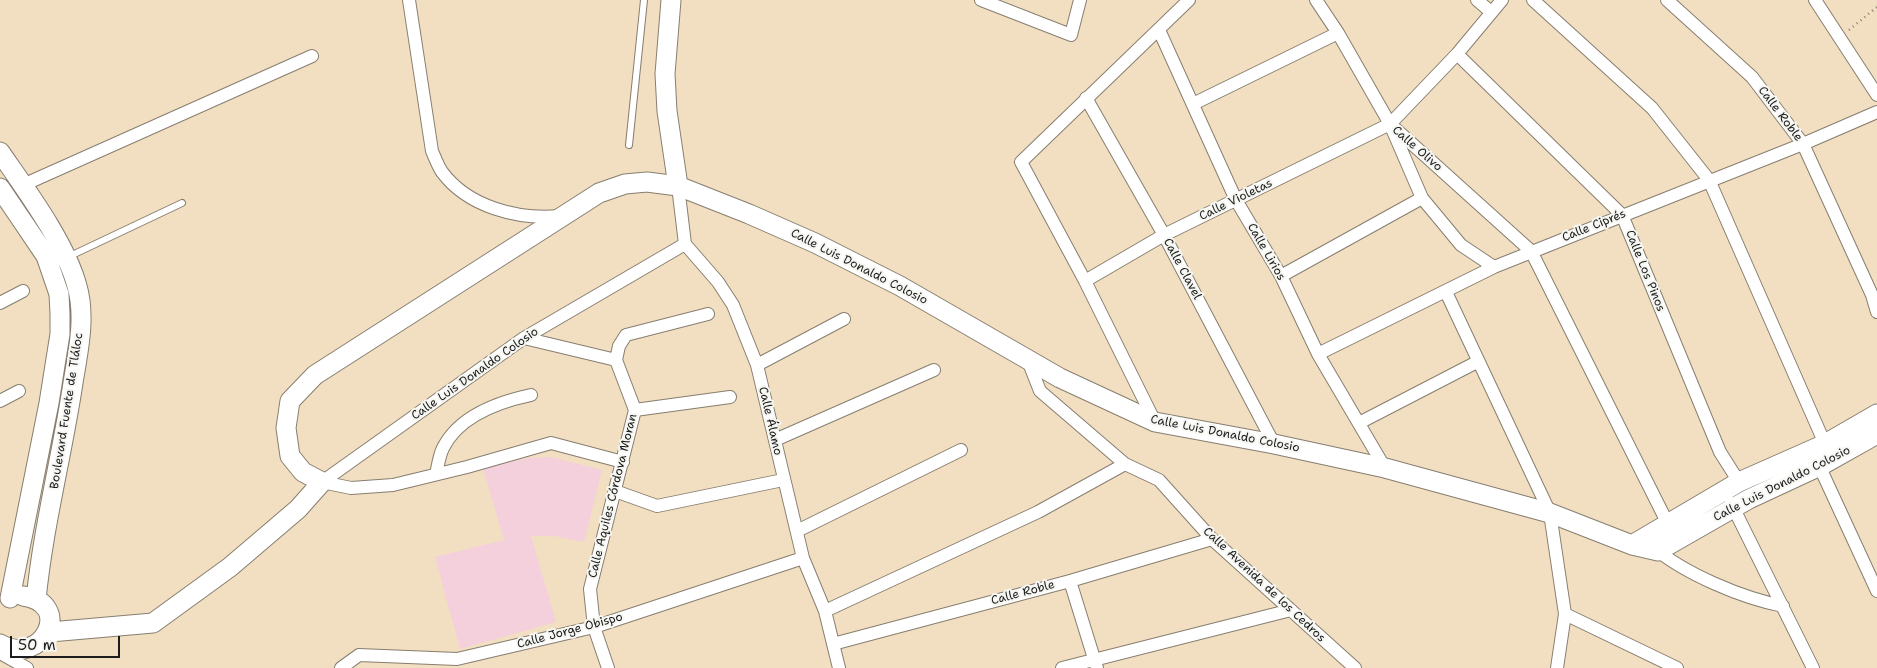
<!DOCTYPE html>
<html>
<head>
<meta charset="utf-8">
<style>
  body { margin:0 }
  #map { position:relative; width:1877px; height:668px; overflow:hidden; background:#f2dfc2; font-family:"Shantell Sans",sans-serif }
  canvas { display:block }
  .scale { position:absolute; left:10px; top:636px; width:110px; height:22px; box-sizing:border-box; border:2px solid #1c1c1c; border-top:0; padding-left:6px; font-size:15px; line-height:18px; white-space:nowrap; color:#1c1c1c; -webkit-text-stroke:4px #f6f6f2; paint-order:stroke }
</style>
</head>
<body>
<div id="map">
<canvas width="1877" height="668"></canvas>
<div class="scale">50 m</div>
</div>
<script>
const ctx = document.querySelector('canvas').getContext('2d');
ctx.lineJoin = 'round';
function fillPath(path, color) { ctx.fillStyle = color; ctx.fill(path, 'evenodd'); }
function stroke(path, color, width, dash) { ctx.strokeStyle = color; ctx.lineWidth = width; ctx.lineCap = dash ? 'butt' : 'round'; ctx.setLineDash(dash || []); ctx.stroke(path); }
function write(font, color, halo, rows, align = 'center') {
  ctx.font = font + ' "Shantell Sans",sans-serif'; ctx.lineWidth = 4; ctx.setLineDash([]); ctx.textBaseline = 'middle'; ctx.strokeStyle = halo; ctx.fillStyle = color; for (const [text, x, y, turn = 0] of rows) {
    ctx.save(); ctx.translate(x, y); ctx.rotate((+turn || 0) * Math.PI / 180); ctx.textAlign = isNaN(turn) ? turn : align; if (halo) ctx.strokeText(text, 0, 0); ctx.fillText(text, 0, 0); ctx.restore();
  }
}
const built = new Path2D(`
  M550,457l52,13 -18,72 -30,-6h-23l25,86 -96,27 -25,-92 69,-17 -21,-72 46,-10z`);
const path = new Path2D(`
  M1849,30l28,-23`);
const lane = new Path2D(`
  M629,145l15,-145
  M68,257l114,-54`);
const street = new Path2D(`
  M409,0l23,151c3,7 6,15 10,21 26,35 76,48 118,44
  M981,0l90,35 9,-35
  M1316,0l22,33 52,91 32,74 39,47 33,22
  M1477,0l14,12
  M1533,0l119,108 57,72 116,264
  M1667,0l85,77 51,67 69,151 5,17
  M1815,0l62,95
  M1159,30l77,170 45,76 37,78 67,114
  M1457,54l165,161 98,237 19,30
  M1086,98l78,137 110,209
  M1193,104l145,-71
  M1390,124l141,127 137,273
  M23,185l289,-129
  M678,186l7,58 33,38 15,23 24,60 46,193 22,53 14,57
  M1281,276l141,-78
  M1085,281l79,-46 226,-111 67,-70 45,-54
  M1446,292l104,221 15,101 -8,54
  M0,303l23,-12
  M524,338l92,22
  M1318,354l176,-87 309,-123 74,-32
  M1027,358l13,33 85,73 34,16 53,59 143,129
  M616,360l3,-14 7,-11 82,-21
  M757,365l87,-46
  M0,401l19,-10
  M635,410l95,-13
  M1155,422l-70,-141 -64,-119 168,-162
  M1359,423l118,-61
  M775,440l159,-70
  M1816,459l61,132
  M436,474c2,-8 3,-18 7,-26 16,-32 55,-46 88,-53
  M322,482l202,-144 161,-94
  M322,482l29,6 42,-3 74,-18 84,-24 72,19
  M615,491l42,15 126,-26
  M1731,503l82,165
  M797,531l164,-81
  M1653,547c32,27 89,51 130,59
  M1070,581l27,87
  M825,611l213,-99 87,-48
  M1565,614l112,54
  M833,644l237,-63 142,-42
  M0,653l27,15
  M341,668l18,-13 98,4 137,-32 209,-69
  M608,668l-14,-41 -4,-38 45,-179 -19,-50
  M1062,668l229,-58`);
const secondary = new Path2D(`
  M671,0l-6,74 2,37 11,75
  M0,152c26,38 65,90 77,134 9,31 1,66 -4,97 -11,73 -30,144 -37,217
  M0,188l46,68 13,38 1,20v20l-11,69 -39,195
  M1632,545l107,-63 86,-38 52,-30
  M50,632l103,-9 77,-56 68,-58 24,-27 -19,-10 -13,-16 -4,-28 4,-27 25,-26 284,-182 26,-9 22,-2 31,4 71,28 66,29 85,43 160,92 95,44 119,22 111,24 165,45 82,32 26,6 91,-52 71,-33 57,-32
  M0,644c41,24 76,-40 23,-48`);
const streetNames = [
  ["Calle Roble",1780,114,53],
  ["Calle Olivo",1417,149,41],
  ["Calle Violetas",1236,200,-26],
  ["Calle Ciprés",1594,226,-22],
  ["Calle Lirios",1266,252,60],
  ["Calle Luis Donaldo Colosio",859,267,27],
  ["Calle Clavel",1182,269,62],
  ["Calle Los Pinos",1645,271,68],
  ["Calle Luis Donaldo Colosio",475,374,-35],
  ["Boulevard Fuente de Tláloc",67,411,-81],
  ["Calle Álamo",770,421,77],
  ["Calle Luis Donaldo Colosio",1225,434,11],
  ["Calle Luis Donaldo Colosio",1782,484,-27],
  ["Calle Aquiles Córdova Moran",613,496,-76],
  ["Calle Avenida de los Cedros",1264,585,43],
  ["Calle Roble",1023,593,-15],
  ["Calle Jorge Obispo",570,631,-15]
];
fillPath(built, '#f4cfdc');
stroke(lane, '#877e6f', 8);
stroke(street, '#877e6f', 14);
stroke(secondary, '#877e6f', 21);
stroke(path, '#877e6f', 2.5, [1, 4]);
stroke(lane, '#fff', 6);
stroke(street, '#fff', 12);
stroke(secondary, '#fff', 19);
write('12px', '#1c1c1c', '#f6f6f2', streetNames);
</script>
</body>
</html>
